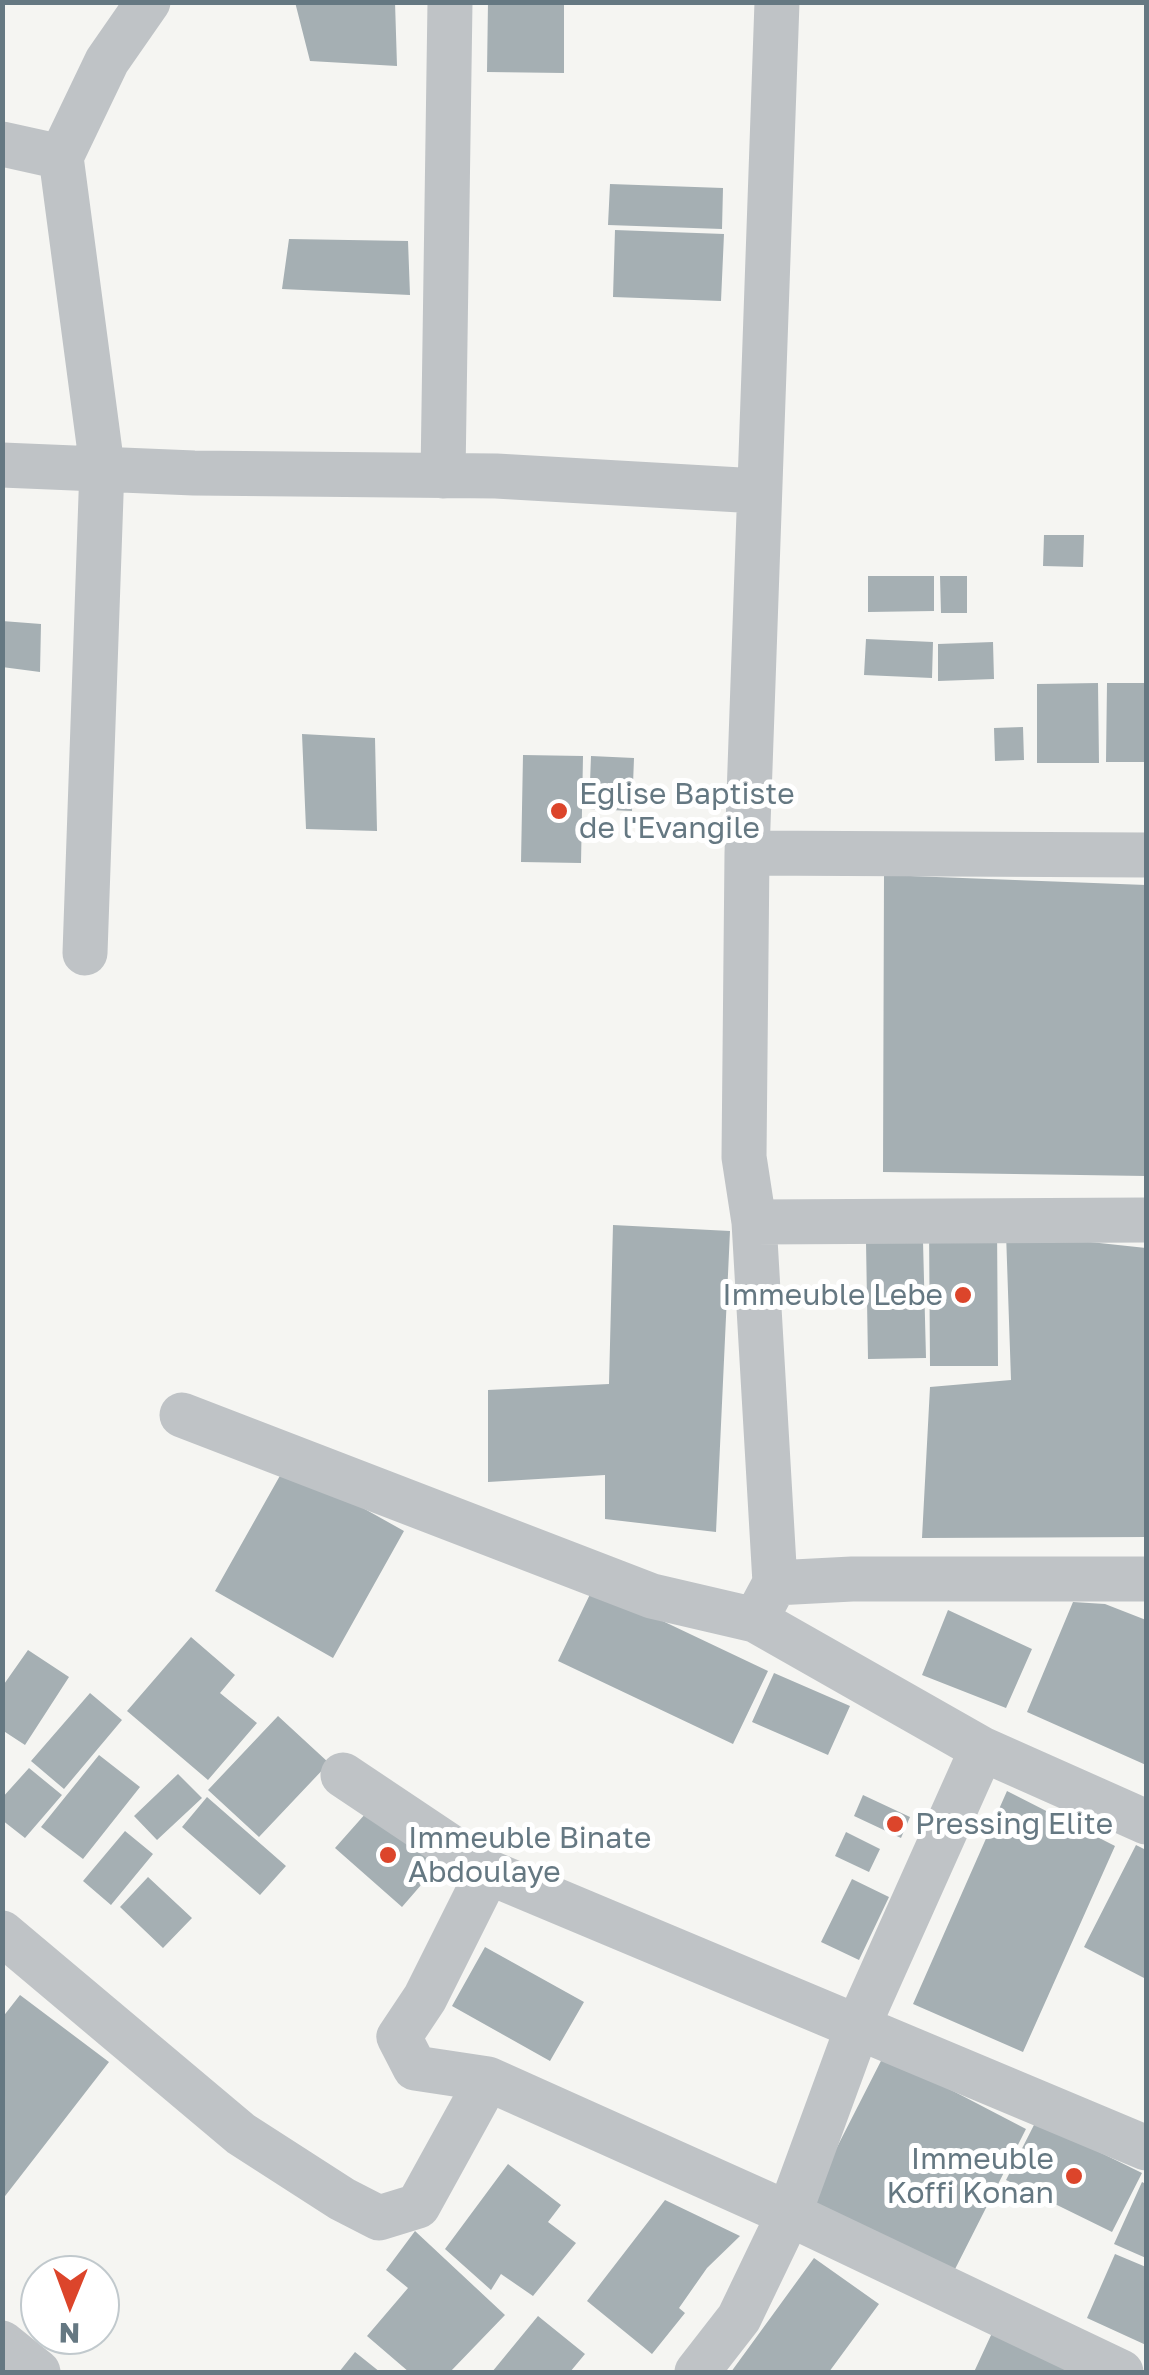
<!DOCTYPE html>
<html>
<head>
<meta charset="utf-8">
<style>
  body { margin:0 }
  #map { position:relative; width:1149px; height:2375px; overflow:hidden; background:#f5f5f2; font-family:"Golos Text",sans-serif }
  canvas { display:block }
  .frame { position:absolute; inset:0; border:5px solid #657882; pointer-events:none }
  .north { position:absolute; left:20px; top:2255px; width:100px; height:100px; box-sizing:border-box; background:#fff; border:2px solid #c1c9cd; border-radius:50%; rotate:181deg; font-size:28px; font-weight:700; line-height:40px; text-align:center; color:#657882 }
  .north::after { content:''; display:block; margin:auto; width:35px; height:45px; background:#dc452b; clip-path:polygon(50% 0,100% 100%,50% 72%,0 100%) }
</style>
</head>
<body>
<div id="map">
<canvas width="1149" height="2375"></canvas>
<div class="frame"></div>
<div class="north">N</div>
</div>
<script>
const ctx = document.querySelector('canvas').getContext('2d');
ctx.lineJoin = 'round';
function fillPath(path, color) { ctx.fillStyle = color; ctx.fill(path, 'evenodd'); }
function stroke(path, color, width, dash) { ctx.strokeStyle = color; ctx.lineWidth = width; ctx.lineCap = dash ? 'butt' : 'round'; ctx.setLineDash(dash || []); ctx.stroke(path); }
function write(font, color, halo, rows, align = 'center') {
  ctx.font = font + ' "Golos Text",sans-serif'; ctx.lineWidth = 10; ctx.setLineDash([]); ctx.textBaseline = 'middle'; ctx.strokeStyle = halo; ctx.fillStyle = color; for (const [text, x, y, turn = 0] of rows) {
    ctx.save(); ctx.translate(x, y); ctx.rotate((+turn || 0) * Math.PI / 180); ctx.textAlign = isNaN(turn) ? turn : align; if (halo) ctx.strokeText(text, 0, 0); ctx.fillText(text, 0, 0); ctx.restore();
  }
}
const building = new Path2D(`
  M295,2h100l2,64 -87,-5z
  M488,2h76v71l-77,-1z
  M610,184l113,4 -1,41 -114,-4z
  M615,230l109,4 -3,67 -108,-4z
  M289,239l119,2 2,54 -128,-6z
  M1044,535h40l-1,32 -40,-1z
  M868,576h66v35l-66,1z
  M940,576h27v37h-26z
  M2,621l39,3 -1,48 -38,-5z
  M866,639l67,3 -1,36 -68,-3z
  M993,642l1,37 -56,2v-37z
  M1098,683l1,80h-62v-79z
  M1107,683h39v79h-40z
  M1023,727l1,33 -29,1 -1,-33z
  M302,734l73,4 2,93 -71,-2z
  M523,755l60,1 -2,107 -60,-1z
  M591,756l43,2 -2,53 -43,-2z
  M884,875l262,10v291l-263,-4z
  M929,1224h68l1,142h-68z
  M613,1225l117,6 -14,301 -111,-13v-44l-117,7v-92l121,-6z
  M1006,1233l140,15v289l-224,1 8,-151 81,-7z
  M923,1241l3,117 -58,1 -2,-117z
  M286,1465l118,66 -71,127 -118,-67z
  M593,1588l175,83 -35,73 -175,-83z
  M1073,1602l32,2 41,16v145l-119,-53z
  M948,1610l84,39 -26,59 -84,-33z
  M191,1637l44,38 -15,18 37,30 -49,57 -81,-69z
  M28,1650l41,27 -44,68 -23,-15v-43z
  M774,1673l76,33 -22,49 -76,-33z
  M90,1693l32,27 -58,69 -33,-28z
  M278,1716l51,47 -70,74 -51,-47z
  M99,1755l41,32 -57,72 -42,-32z
  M29,1768l33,27 -37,43 -23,-18v-22z
  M178,1774l24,24 -45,42 -23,-24z
  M1007,1791l108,55 -92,206 -110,-48z
  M863,1795l47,22 -9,21 -47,-22z
  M207,1797l79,69 -26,29 -78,-68z
  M374,1804l67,58 -39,45 -67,-59z
  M125,1831l28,23 -42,51 -28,-24z
  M846,1832l34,17 -11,23 -34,-16z
  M1136,1845l10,5v129l-62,-32z
  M148,1877l44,41 -29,30 -43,-41z
  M852,1879l37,18 -30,63 -38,-18z
  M485,1947l99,55 -34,59 -98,-55z
  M20,1995l89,67 -107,138v-182z
  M884,2055l142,74 -76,150 -145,-69z
  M1036,2121l106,52 -30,59 -106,-52z
  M508,2164l53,41 -13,17 28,21 -43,53 -32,-22 -10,16 -46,-41z
  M1142,2182l4,2v74l-32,-14z
  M665,2200l75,36 -33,32 -28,40 6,5 -33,41 -65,-53z
  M415,2231l90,84 -55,57h-41l-42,-36 41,-48 -22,-18z
  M1115,2254l31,13v78l-59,-27z
  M814,2258l65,46 -50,68h-98z
  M538,2316l47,38 -15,18h-78z
  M992,2333l83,39h-101z
  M355,2352l25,20h-41z`);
const minor = new Path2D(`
  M2,144l59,13
  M2,465l192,8 302,3 262,15
  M443,476l7,-474
  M747,853l399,2
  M85,953l17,-486 -41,-310 46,-96 41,-59
  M754,1222l392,-2
  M182,1415l470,181 103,24 227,129 164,73
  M775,1583l-21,-361 -10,-65 3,-304 30,-851
  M760,1611l15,-28 77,-4h294
  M343,1775l145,97 658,276
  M488,1872l-63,126 -26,39 16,31 73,11 301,135 332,158
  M2,1933l239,201 101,65 37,19 39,-12 70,-127
  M2,2343l36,29
  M697,2372l42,-54 50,-104 69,-188 124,-277`);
const markers = [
  [559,811,10,"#dc452b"],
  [963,1295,10,"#dc452b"],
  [895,1824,10,"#dc452b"],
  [388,1855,10,"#dc452b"],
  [1074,2176,10,"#dc452b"]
];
const poiNames = [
  ["Eglise Baptiste",579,794],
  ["de l'Evangile",579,828],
  ["Immeuble Lebe",943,1295,"right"],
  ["Pressing Elite",915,1824],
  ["Immeuble Binate",408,1838],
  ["Abdoulaye",408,1872],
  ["Immeuble",1054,2159,"right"],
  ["Koffi Konan",1054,2193,"right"]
];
fillPath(building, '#a5afb3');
stroke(minor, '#bfc3c6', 45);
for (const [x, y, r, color] of markers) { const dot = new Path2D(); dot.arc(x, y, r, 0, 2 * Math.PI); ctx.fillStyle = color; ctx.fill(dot); stroke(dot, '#fff', 4); }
write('30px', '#657882', '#fff', poiNames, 'left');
</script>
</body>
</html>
